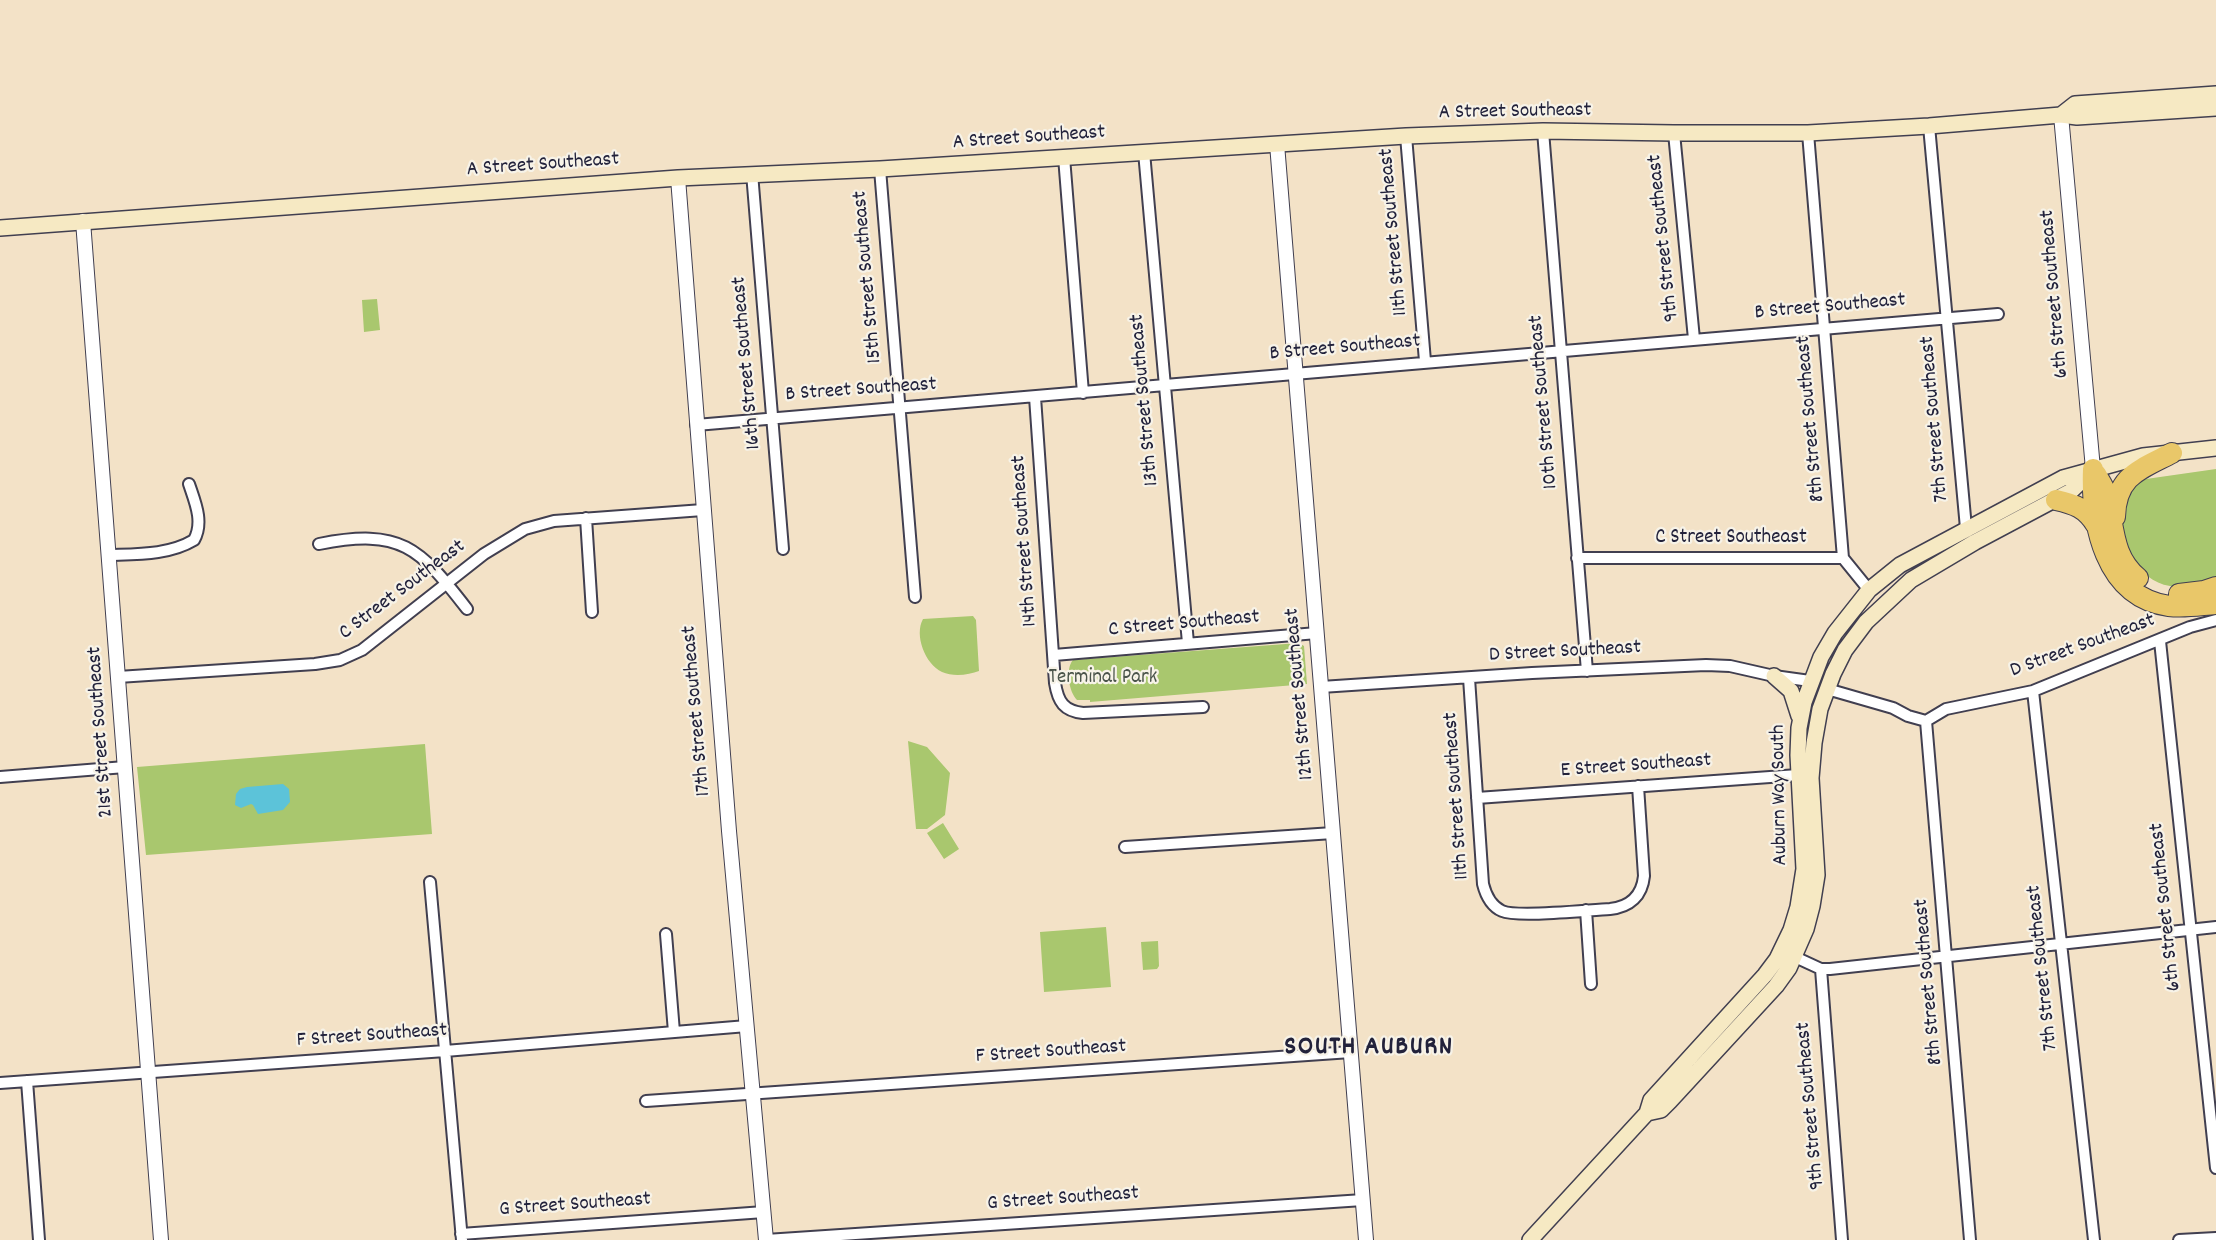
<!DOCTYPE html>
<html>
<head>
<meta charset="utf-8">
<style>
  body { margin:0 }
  canvas { display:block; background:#f3e2c7 }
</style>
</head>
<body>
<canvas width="2216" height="1240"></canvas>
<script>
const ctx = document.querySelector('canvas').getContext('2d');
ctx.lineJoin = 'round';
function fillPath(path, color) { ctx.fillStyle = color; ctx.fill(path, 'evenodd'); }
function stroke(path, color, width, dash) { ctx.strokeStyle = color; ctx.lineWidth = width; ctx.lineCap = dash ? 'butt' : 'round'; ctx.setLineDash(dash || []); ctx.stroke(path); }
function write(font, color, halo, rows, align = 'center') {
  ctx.font = font + ' Dekko,sans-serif'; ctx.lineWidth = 4.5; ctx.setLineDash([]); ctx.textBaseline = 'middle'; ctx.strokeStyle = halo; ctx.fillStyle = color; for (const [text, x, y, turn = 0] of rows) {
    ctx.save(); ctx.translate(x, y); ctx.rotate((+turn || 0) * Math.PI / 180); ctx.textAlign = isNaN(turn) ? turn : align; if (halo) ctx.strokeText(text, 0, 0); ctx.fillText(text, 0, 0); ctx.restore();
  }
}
const green = new Path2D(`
  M377,299l3,31 -16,2 -2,-32z
  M2216,469v110c-14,3 -32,10 -46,7 -33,-5 -53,-46 -48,-76 0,-4 0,-10 2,-14 5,-7 15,-14 22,-17z
  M973,616l3,4 3,51c-10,4 -26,6 -37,1 -17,-8 -28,-37 -19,-53z
  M1299,643l5,3 3,38 -217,18v-2h-13c-8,-8 -12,-31 -4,-40z
  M908,741l19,6 23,26 -5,42 -18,14h-11z
  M425,744l7,90 -286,21 -9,-88z
  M943,823l16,26 -15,10 -17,-26z
  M1106,927l5,60 -67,5 -4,-60z
  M1158,941l1,25 -2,3 -14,1 -2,-28z`);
const water = new Path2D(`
  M283,784l6,5 1,13 -7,8 -25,4 -5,-9 -2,-1 -10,4 -6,-3 1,-11 4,-5 7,-2z`);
const minor = new Path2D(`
  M1929,126l37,402
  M1543,131l44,540
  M1674,133l20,206
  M1808,133l35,425
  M1406,136l19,225
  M1144,152l44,491
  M1064,157l19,236
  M880,169l35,428
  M752,173l31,376
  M1035,397l20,286c3,19 9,28 28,30l120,-6
  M696,425l1302,-111
  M586,518l6,94
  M319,544c82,-16 100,3 148,65
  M109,555c29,-1 60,0 85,-15 10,-18 1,-38 -5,-56
  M1577,558h266l26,32
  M2160,641l56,527
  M1054,655l263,-22
  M118,677l197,-13 25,-4 22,-10 122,-96 41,-25 29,-8 149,-11
  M1469,678l14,206c3,12 8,22 19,27 16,7 86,-1 108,-2 20,-2 32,-13 34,-33l-6,-90
  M1321,687l211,-14 174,-8 24,1 44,10 36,5
  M1827,689l66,19 15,8 18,5 20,-12 87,-18 157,-64 26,-7
  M2033,691l61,549
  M1926,721l44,519
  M0,777l125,-10
  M1477,798l321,-23
  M1125,847l208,-14
  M430,882l32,358
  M1586,910l5,74
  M666,934l8,98
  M1795,957l26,12h9l386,-42
  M1821,969l21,271
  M27,1081l12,159
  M0,1083l445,-32 302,-25
  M646,1101l705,-49
  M461,1234l303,-22
  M766,1240l597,-40
  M2179,1240l37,-2`);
const tertiary = new Path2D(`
  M2061,115l32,354
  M1277,144l89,1096
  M678,178l51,653 37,409
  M83,221l78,1019`);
const secondary = new Path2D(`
  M2061,115l14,-11 141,-10
  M0,228l678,-50 202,-9 526,-33 137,-5 131,2h134l121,-7 132,-11 16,2 139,-9
  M1774,676l17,15 8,25
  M1647,1113l14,-3 9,-9 106,-115 13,-18 17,-39 6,-23 5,-31 -6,-97 3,-35 6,-34 13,-35 12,-24 21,-28 45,-42 64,-38 96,-51 21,-20
  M1530,1240l117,-127 4,-13 114,-125 12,-16 14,-29 7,-23 6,-38 -6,-114 1,-27 5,-26 17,-45 14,-24 34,-43 31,-25 163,-87 80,-22 73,-8`);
const motorway = new Path2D(`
  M2093,469c-2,54 11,128 76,137 16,2 32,-1 47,-2
  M2096,474c3,6 7,11 9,17 10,31 5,64 33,87
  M2056,500c18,4 30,8 40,25
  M2115,517c1,-41 24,-47 57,-64
  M2179,594l25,-3 12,-4`);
const streetNames = [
  ["A Street Southeast",1515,113,-1],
  ["A Street Southeast",1029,139,-4],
  ["A Street Southeast",543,166,-4],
  ["11th Street Southeast",1395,232,-95],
  ["9th Street Southeast",1665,238,-96],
  ["15th Street Southeast",869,277,-95],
  ["6th Street Southeast",2056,294,-95],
  ["B Street Southeast",1830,308,-5],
  ["B Street Southeast",1345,349,-5],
  ["16th Street Southeast",748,363,-95],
  ["B Street Southeast",861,391,-4],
  ["13th Street Southeast",1146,400,-95],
  ["10th Street Southeast",1545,402,-95],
  ["8th Street Southeast",1812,419,-95],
  ["7th Street Southeast",1936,419,-95],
  ["C Street Southeast",1731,539],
  ["14th Street Southeast",1026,541,-94],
  ["C Street Southeast",403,591,-37],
  ["C Street Southeast",1184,625,-5],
  ["D Street Southeast",2083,647,-20],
  ["D Street Southeast",1565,653,-3],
  ["12th Street Southeast",1301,694,-95],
  ["17th Street Southeast",698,711,-95],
  ["21st Street Southeast",102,732,-94],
  ["E Street Southeast",1636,767,-4],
  ["Auburn Way South",1781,795,-91],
  ["11th Street Southeast",1458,796,-94],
  ["6th Street Southeast",2167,907,-96],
  ["7th Street Southeast",2044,968,-96],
  ["8th Street Southeast",1930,982,-95],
  ["F Street Southeast",372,1037,-4],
  ["F Street Southeast",1051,1053,-4],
  ["9th Street Southeast",1812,1106,-95],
  ["G Street Southeast",1063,1200,-4],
  ["G Street Southeast",575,1206,-4]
];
const parkNames = [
  ["Terminal Park",1103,679]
];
const districtNames = [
  ["SOUTH AUBURN",1369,1049]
];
fillPath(green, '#a9c76e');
fillPath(water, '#5cc3d9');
stroke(minor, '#413f50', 14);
stroke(tertiary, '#413f50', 16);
stroke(secondary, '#413f50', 18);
stroke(motorway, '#413f50', 22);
stroke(minor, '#fff', 10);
stroke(tertiary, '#fff', 14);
stroke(secondary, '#f6e9c3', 15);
stroke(motorway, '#e9c769', 20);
write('21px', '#22223b', '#f7f3e8', streetNames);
write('21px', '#4a544a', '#f7f3e8', parkNames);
ctx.letterSpacing = '1.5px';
write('bold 27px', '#22223b', '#f7f3e8', districtNames);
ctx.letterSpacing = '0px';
</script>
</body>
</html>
